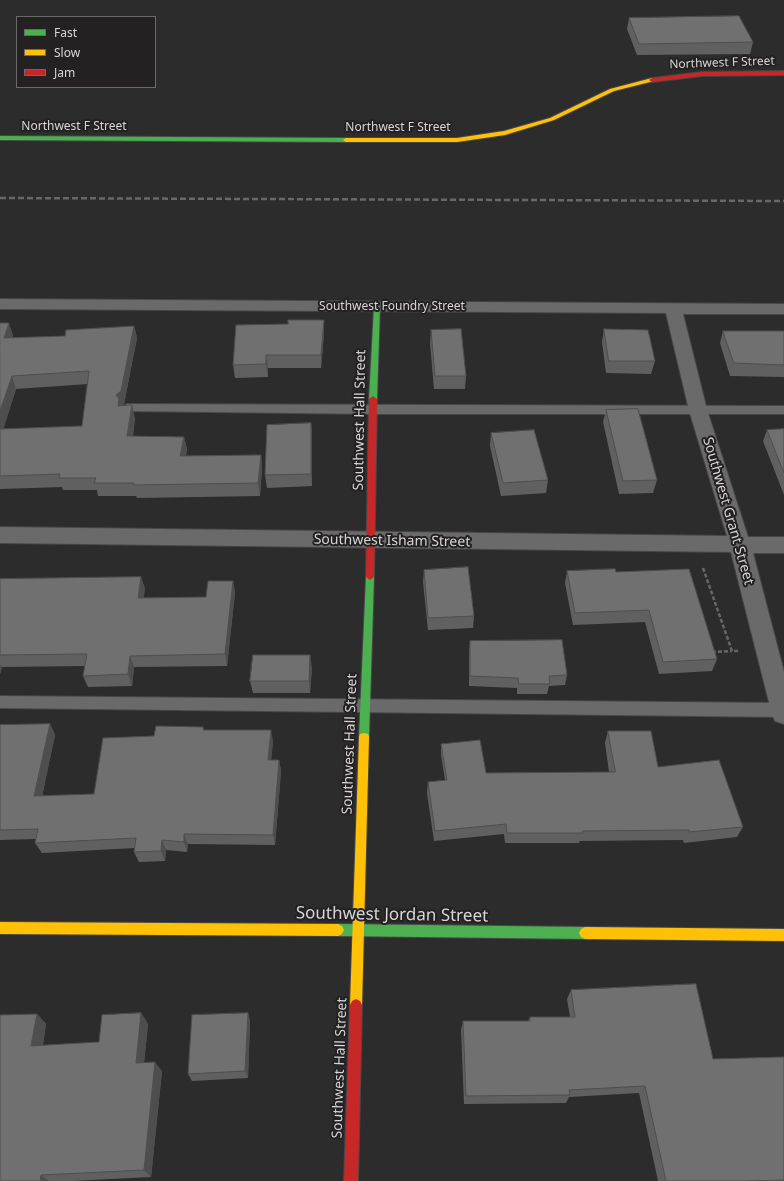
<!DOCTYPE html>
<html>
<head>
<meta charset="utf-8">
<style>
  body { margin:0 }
  #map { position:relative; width:784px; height:1181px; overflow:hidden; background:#2d2c2d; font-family:"Noto Sans",sans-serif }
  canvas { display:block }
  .legend { position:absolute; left:16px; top:16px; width:140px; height:72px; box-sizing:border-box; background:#242123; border:1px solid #6c696b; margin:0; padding:5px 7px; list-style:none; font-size:12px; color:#d7d5d6 }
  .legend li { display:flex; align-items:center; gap:8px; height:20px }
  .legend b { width:20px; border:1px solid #6c696b }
</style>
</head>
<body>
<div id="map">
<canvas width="784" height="1181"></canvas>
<ul class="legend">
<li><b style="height:5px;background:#4caf50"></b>Fast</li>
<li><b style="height:5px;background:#ffc107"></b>Slow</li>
<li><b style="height:5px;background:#c62828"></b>Jam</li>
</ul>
</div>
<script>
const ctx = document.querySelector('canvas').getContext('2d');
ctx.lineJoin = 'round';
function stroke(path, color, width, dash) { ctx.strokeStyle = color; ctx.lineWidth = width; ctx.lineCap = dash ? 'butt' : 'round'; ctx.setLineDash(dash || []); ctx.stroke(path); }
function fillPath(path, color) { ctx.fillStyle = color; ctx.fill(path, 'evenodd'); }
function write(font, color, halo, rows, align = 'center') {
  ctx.font = font + ' "Noto Sans",sans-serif'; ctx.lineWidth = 4; ctx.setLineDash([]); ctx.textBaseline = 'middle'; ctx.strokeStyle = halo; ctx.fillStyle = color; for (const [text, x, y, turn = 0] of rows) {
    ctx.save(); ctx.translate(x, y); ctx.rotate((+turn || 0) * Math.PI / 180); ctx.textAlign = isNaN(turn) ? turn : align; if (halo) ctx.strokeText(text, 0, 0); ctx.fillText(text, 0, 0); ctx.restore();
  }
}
const path = new Path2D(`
  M703,568l29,83h7
  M712,652l20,-1`);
const lane = new Path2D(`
  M127,404l657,2v8h-411l-250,-3 -2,-3z
  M0,696l784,7v14l-784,-9z`);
const street = new Path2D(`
  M0,299l784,5v10h-101l24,96 41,127h36v16h-31l31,119v52l-9,-3 -3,-7 -41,-162 -731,-9v-16l727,9 -38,-126 -23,-97 -666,-4z`);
const fast = new Path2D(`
  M0,136l346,2 3,2 -3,2 -346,-2z
  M377,305l3,2 -3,92 -4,3 -4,-3 5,-92z
  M370,574l4,3 -5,160 -1,3 -4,1 -4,-1 -1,-3 7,-160z
  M338,924l247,3 4,2 2,4 -2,4 -4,2 -247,-3 -4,-2 -2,-4 2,-4z`);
const slow = new Path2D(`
  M652,78l3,2 -1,1 -40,10 -60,29 -49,15 -48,7h-111l-3,-2 3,-2h111l47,-7 46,-13 60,-29z
  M364,733l4,1 1,3 -7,268 -2,4 -4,2 -4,-2 -2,-4 9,-268 1,-3z
  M0,922l338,2 4,2 2,4 -2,4 -4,2 -338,-2z
  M585,927l199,2v12l-199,-2 -4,-2 -2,-4 2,-4z`);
const jam = new Path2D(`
  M784,71v4l-82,1 -50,6 -3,-2 3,-2 50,-6z
  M373,396l4,3 -3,178 -4,3 -4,-3 3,-178z
  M356,999l4,2 2,4 -4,176h-14l6,-176 2,-4z`);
const rail = new Path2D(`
  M0,198l784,3`);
const wall = new Path2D(`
  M629,18l124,24 -3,12 -113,1 -10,-26z
  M0,323l13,12 -1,3 53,-2 69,-10 3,12 -13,66 -2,2 13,12 -2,18 51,1 3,12 -1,7 75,-1 1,13 -2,28 -123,2 -1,-2h-38l-1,-6h-34l-1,-3 -62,2zM88,384l-6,42 -79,3 13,-40z
  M604,329l51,32 -4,13 -45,-1 -4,-31z
  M431,330l35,46 -1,13h-31l-4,-46z
  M723,331h61v46l-54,-1 -10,-33z
  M324,333l-3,35h-53v9l-33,1 -2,-13z
  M606,410l51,70 -4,13 -34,1 -16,-72z
  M311,423l1,13v50l-45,2 -2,-13z
  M784,429v66l-21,-54 4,-11z
  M491,433l57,47 -2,13 -45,3 -11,-50z
  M424,570l50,46 -1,12 -45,2 -5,-48z
  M567,571l49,1 101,87 -5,12 -53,3 -14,-52 -72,3 -8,-42z
  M141,577l4,12 -2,9 63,-1 27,-16 2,12 -8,73 -93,1 -2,19 -44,1 -5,-11 2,-10 -83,1 -2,7v-95z
  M470,641l97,34 -2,10 -16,1 -2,8h-30v-6l-48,-2v-35z
  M312,667l-2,26h-57l-3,-12z
  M50,724l5,11 -13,61 52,-2 60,-58 49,-9 1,3 69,11 -2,19h8l2,11 -6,74 -87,-1 -1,8 -21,-2 -1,11 -26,1 -5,-10 1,-4 -93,5 -7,-10 1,-4 -36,1v-115z
  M608,731l50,36 85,60 -6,10 -53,6 -1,-3 -103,1 -1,2h-74l-1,-9 -70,7 -7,-48 1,-11 17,-2 -4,-25v-11l45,29 123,-1 -4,-29z
  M571,990l142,69 71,-2v124h-126l-19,-88 -70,4 -3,6 -102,1 -3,-74 2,-9h65l2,-4h40l-3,-18z
  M141,1013l7,11 -4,39 18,8 -11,106 -79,4h-72l37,-167 9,10 -3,21 56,-3z
  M248,1013l2,8 -2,57 -56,3 -4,-7z`);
const shadedWall = new Path2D(`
  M324,320v13l-3,35v-13z
  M9,323l4,12 -5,16 -4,-13z
  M134,326l3,12 -13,66 -3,3 -3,-1 -2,-11z
  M266,355l2,13v9l-2,-13z
  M12,376l4,13 -16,51v-29z
  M132,405l3,13 -4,31 -4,-13z
  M311,423l1,13v50l-1,-12z
  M184,437l3,12 -4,20 -3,-13z
  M261,455l1,13 -2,28 -2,-13z
  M141,577l4,12 -3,21 -4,-12z
  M233,581l2,12 -8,73 -2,-12z
  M310,655l2,12 -2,26 -1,-12z
  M130,656l4,11 -2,19 -4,-12z
  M0,664l2,3 -2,7z
  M50,724l5,11 -15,72 -6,-11z
  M271,730l2,11 -3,30 -2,-11z
  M279,760l2,11 -6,74 -2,-10z
  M184,834l4,10 -1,8 -3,-10z
  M162,840l4,10 -1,11 -4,-10z
  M141,1013l7,11 -5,48 -7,-9z
  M248,1013l2,8 -2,57 -3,-7z
  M37,1014l9,10 -5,32 -10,-10z
  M155,1062l7,9 -11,106 -7,-7z
  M41,1175l8,6h-9z`);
const building = new Path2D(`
  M739,16l14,26 -114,2 -10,-26z
  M288,320h36l-3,35h-55v9l-33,1 3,-40 52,-1z
  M0,323h9l-5,15 61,-2 1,-6 68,-4 -13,65 -5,4 3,4 -1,7 14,-1 -5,31 57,1 -4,19 81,-1 -3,28 -125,2 1,-2h-40l2,-5h-37l1,-4 -60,2v-47l82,-3 7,-55 -77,5 -12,35z
  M461,329l5,47h-31l-4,-46z
  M604,329l44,1 7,31h-46z
  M723,331h61v34l-50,-2z
  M638,409l19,71 -34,1 -17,-71z
  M311,423v51l-46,1 2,-50z
  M784,429v44l-17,-43z
  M534,430l14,50 -45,3 -12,-50z
  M468,567l6,49 -46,2 -4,-48z
  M615,569l1,3 73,-3 28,90 -54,3 -14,-52 -74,3 -8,-42z
  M141,577l-3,21 68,-1 2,-16h25l-8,73 -95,2 -2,18 -45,2 4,-22 -87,1v-76z
  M562,640l5,35 -18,1 1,8h-31l-1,-6 -48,-2v-35z
  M253,655h57l-1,26h-59z
  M50,724l-16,72 60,-2 9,-56 51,-2 2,-10 47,1v3h68l-3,30h11l-6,75 -89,-1v8l-22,-2 -1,11 -27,1 2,-14 -101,5 3,-14 -38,1v-105z
  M608,731h43l7,36 61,-7 24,67 -54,5v-2l-107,1 1,2h-76l-1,-9 -71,7 -7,-49 19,-2 -6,-36 39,-4 6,33 129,-1z
  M696,984l17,75 71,-2v123l-39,1h-79l-21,-95 -76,4 1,5 -104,1 -3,-75h67v-4h45l-4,-27z
  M141,1013l-5,50 19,-1 -11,108 -103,5 -1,6h-40v-166l37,-1 -6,32 68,-4 3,-27z
  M248,1013l-3,58 -57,3 4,-59z`);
const farStreetnames = [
  ["Northwest F Street",722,63,-2],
  ["Northwest F Street",74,127],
  ["Northwest F Street",398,128],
  ["Southwest Foundry Street",392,307]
];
const streetNames = [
  ["Southwest Hall Street",360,420,-89],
  ["Southwest Grant Street",728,511,74],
  ["Southwest Isham Street",392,541,1],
  ["Southwest Hall Street",350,744,-88],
  ["Southwest Hall Street",340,1068,-88]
];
const nearStreetnames = [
  ["Southwest Jordan Street",392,915,1]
];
stroke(lane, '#484748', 2);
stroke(street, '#484748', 2);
stroke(fast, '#484748', 2);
stroke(slow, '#484748', 2);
stroke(jam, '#484748', 2);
stroke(path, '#676667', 2.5, [4, 2]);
fillPath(lane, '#6b6a6b');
fillPath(street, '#6b6a6b');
fillPath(fast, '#4caf50');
fillPath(slow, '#ffc107');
fillPath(jam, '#c62828');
stroke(rail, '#696869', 2.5, [6, 3]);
fillPath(wall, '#616061');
fillPath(shadedWall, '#4f4e4f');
fillPath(building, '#717071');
stroke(building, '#4f4e4f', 1);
write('12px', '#d7d5d6', '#242123', farStreetnames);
write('14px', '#d7d5d6', '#242123', streetNames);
write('17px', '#d7d5d6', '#242123', nearStreetnames);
</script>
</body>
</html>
